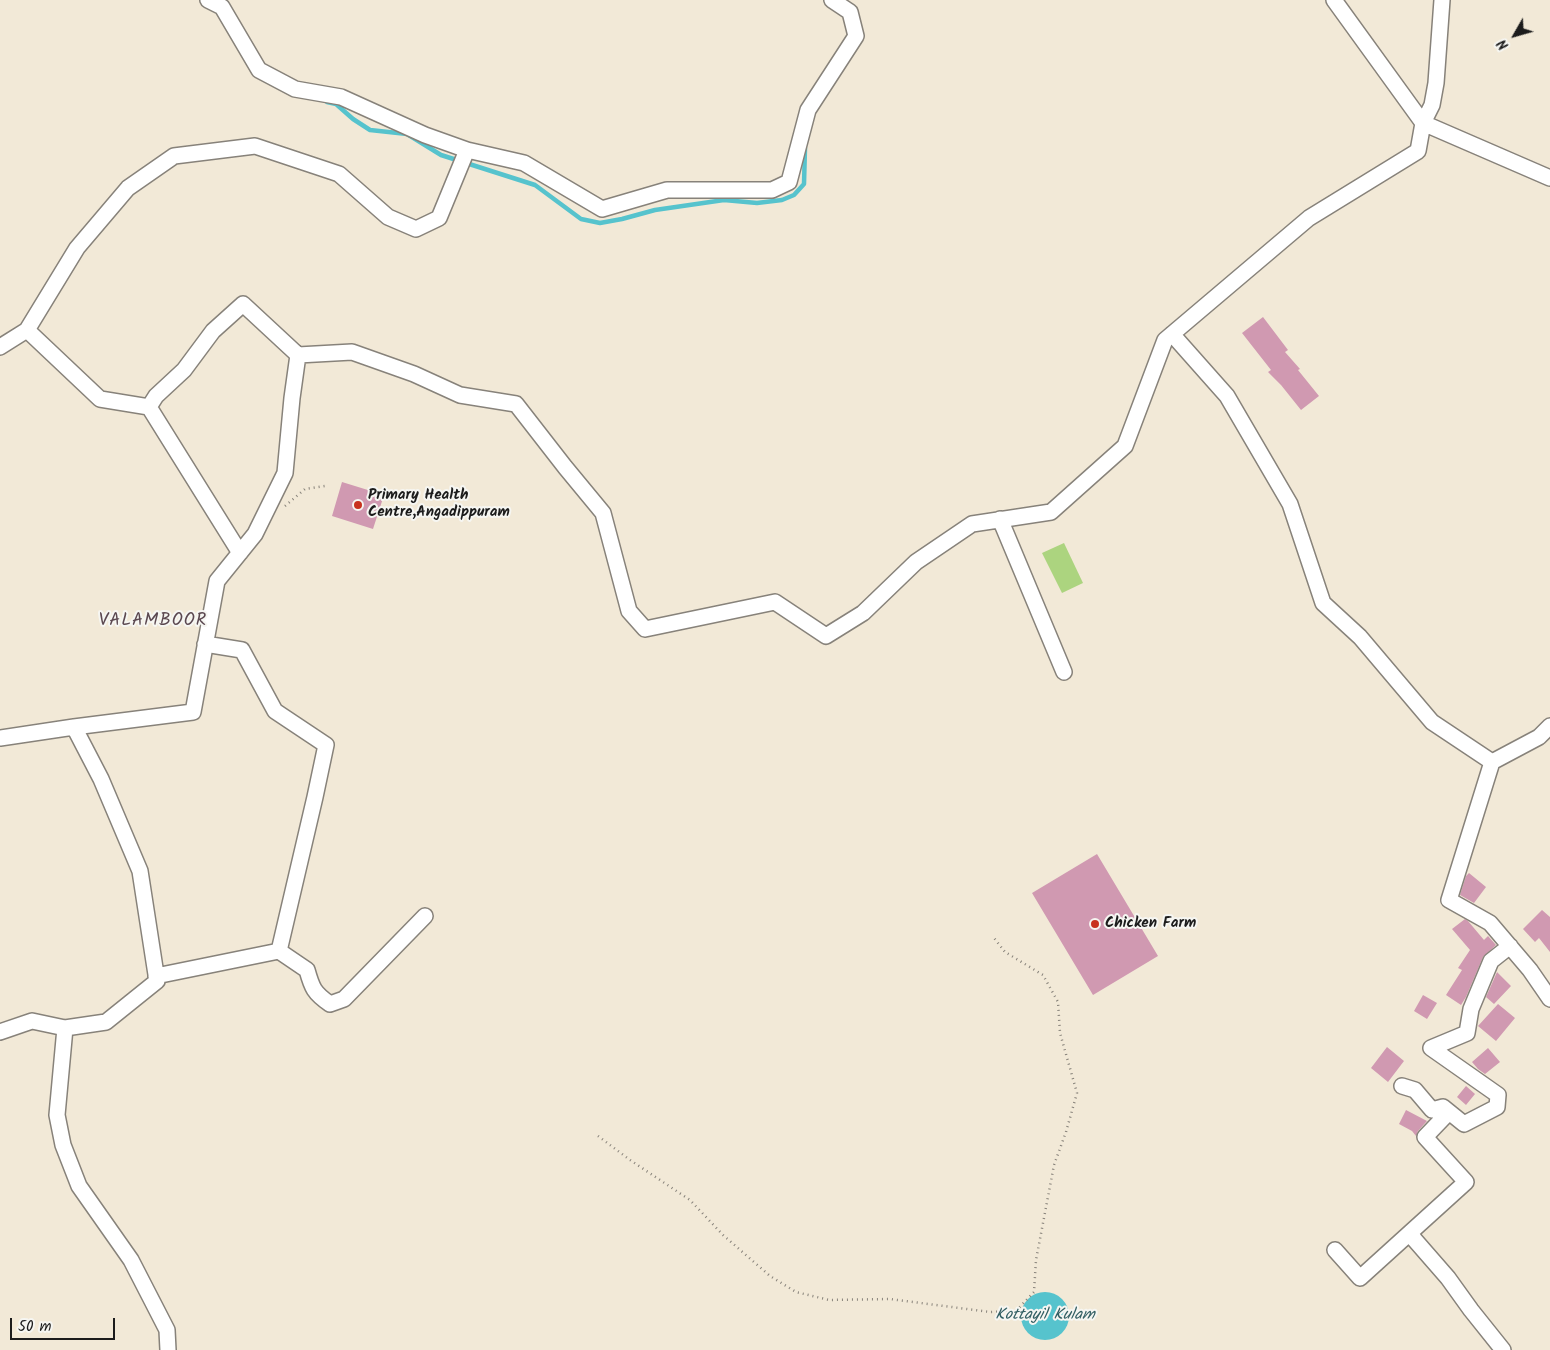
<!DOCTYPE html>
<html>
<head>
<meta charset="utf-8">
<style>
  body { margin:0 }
  #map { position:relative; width:1550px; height:1350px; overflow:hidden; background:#f2e9d7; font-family:Kalam,sans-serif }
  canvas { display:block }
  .north { position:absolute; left:1490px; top:10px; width:50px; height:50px; -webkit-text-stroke:4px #f6f6f2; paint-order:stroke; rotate:232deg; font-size:14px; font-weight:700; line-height:20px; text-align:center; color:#1c1c1c }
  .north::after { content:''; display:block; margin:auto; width:18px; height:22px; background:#1c1c1c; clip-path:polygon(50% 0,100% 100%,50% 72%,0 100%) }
  .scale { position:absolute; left:10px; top:1318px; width:105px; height:22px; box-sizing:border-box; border:2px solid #1c1c1c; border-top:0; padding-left:6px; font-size:15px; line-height:18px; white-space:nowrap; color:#1c1c1c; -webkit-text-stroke:4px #f6f6f2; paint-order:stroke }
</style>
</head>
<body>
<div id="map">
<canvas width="1550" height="1350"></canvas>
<div class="north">N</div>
<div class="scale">50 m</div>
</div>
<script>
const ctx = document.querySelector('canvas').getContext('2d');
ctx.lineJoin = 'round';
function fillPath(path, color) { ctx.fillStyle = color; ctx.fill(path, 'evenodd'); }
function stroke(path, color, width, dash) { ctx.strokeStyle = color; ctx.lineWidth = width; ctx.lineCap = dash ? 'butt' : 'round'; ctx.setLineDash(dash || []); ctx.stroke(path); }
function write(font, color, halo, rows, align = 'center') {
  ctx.font = font + ' Kalam,sans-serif'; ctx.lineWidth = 4; ctx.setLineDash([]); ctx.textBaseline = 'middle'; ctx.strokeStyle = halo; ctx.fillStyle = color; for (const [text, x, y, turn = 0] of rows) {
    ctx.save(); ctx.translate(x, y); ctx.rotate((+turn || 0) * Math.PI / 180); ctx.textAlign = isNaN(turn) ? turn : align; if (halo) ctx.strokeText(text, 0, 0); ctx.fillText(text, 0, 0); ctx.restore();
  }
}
const green = new Path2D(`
  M1064,543l19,40 -21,10 -20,-40z`);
const water = new Path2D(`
  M1021 1316a24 24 0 1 1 48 0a24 24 0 1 1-48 0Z`);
const stream = new Path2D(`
  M327,102l9,2 17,15 17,11 37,4 34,21 94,30 46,34 19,4 22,-4 33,-9 69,-10 33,3 25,-3 12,-5 10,-11 1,-36`);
const building = new Path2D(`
  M1263,317l25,33 -3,2 15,17 -2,1 21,26 -18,14 -20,-25 -13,-13 3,-2 -29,-37z
  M342,482l42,13 -11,34 -41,-13z
  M1097,854l61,102 -65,39 -61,-102z
  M1469,873l17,14 -12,16 -14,-8 6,-19z
  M1542,910l8,7v35l-11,-14 -4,4 -12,-13z
  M1465,919l3,2 16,19 4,-4 8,9 -13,12 -17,40 -5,8 -15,-10 16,-25 -4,-2 12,-18 -18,-21z
  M1497,972l14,14 -17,18 -8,-7z
  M1423,995l14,8 -10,16 -13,-8z
  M1498,1004l17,14 -19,23 -18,-15z
  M1387,1047l17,14 -16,21 -17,-14z
  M1488,1048l12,14 -15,12 -7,-5 -6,-7z
  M1466,1086l9,8 -9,11 -9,-8z
  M1406,1110l21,11 -9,10 -2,5 -4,-5 -13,-7z`);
const path = new Path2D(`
  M285,506l20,-17 20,-3
  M598,1136l32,24 60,40 33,35 47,41 26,16 33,8 61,-1 100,13 26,-1 18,-19 2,-32 18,-95 12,-33 11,-39 -17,-60 -2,-31 -15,-27 -38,-23 -11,-14`);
const street = new Path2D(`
  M208,0l14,7 37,63 36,19 46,8 84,38 42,15 57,13 78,46 65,-19h105l17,-8 19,-72 48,-74 -6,-24 -18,-12
  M1334,0l89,123 127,55
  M27,330l50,-82 51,-60 46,-32 81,-10 84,28 49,43 28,12 23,-11 28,-68
  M1172,334l55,62 63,108 33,99 37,34 72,85 60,40 -43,138 41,23 40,47 20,29
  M0,347l27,-17 73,69 49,8
  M1000,519l64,153
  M240,553l-91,-146 7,-11 28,-26 29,-39 30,-27 55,51
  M0,738l74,-11
  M1492,762l47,-25 11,-11
  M279,951l28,19c5,18 7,23 23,34l14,-5 81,-83
  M156,976l123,-25 36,-154 11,-52 -51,-34 -33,-61 -37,-6
  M0,1032l32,-11 33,7
  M1431,1048l36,-15 4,-24 20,-48 19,-15
  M1402,1086l13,4 17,20 11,-3 21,17 33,-17 1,-12 -67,-47
  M1411,1232l3,7 34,39 23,32 32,40
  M1335,1250l25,28 106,-96 -41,-45 24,-25
  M168,1350l-1,-20 -36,-70 -52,-74 -16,-41 -6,-30 8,-87 41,-6 51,-41 -17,-110 -39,-92 -27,-52 119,-15 24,-131 38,-47 30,-61 7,-75 6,-43 54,-3 62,22 46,21 56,9 49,63 38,46 26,98 16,18 130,-27 51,34 37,-23 53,-51 56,-38 79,-12 74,-66 40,-106 144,-122 109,-67 5,-28 9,-18 4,-22 6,-83`);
const markers = [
  [358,505,5,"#c8321e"],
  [1095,924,5,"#c8321e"]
];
const poiNames = [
  ["Primary Health",368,496],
  ["Centre,Angadippuram",368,513],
  ["Chicken Farm",1105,924]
];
const waterNames = [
  ["Kottayil Kulam",1045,1316]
];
const quarterNames = [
  ["VALAMBOOR",153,622]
];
fillPath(green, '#acd47f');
fillPath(water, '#56c3cd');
stroke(stream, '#56c3cd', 4.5);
fillPath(building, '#d099b1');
stroke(street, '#87827a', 18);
stroke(path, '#87827a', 2.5, [1, 4]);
stroke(street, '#fff', 15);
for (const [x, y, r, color] of markers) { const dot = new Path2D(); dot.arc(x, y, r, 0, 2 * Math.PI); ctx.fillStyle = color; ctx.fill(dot); stroke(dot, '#f6f6f2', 2); }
write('bold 15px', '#1c1c1c', '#f6f6f2', poiNames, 'left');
write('italic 16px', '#335f63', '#f6f6f2', waterNames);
ctx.letterSpacing = '1px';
write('18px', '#5b4850', '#f6f6f2', quarterNames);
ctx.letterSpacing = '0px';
</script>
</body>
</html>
